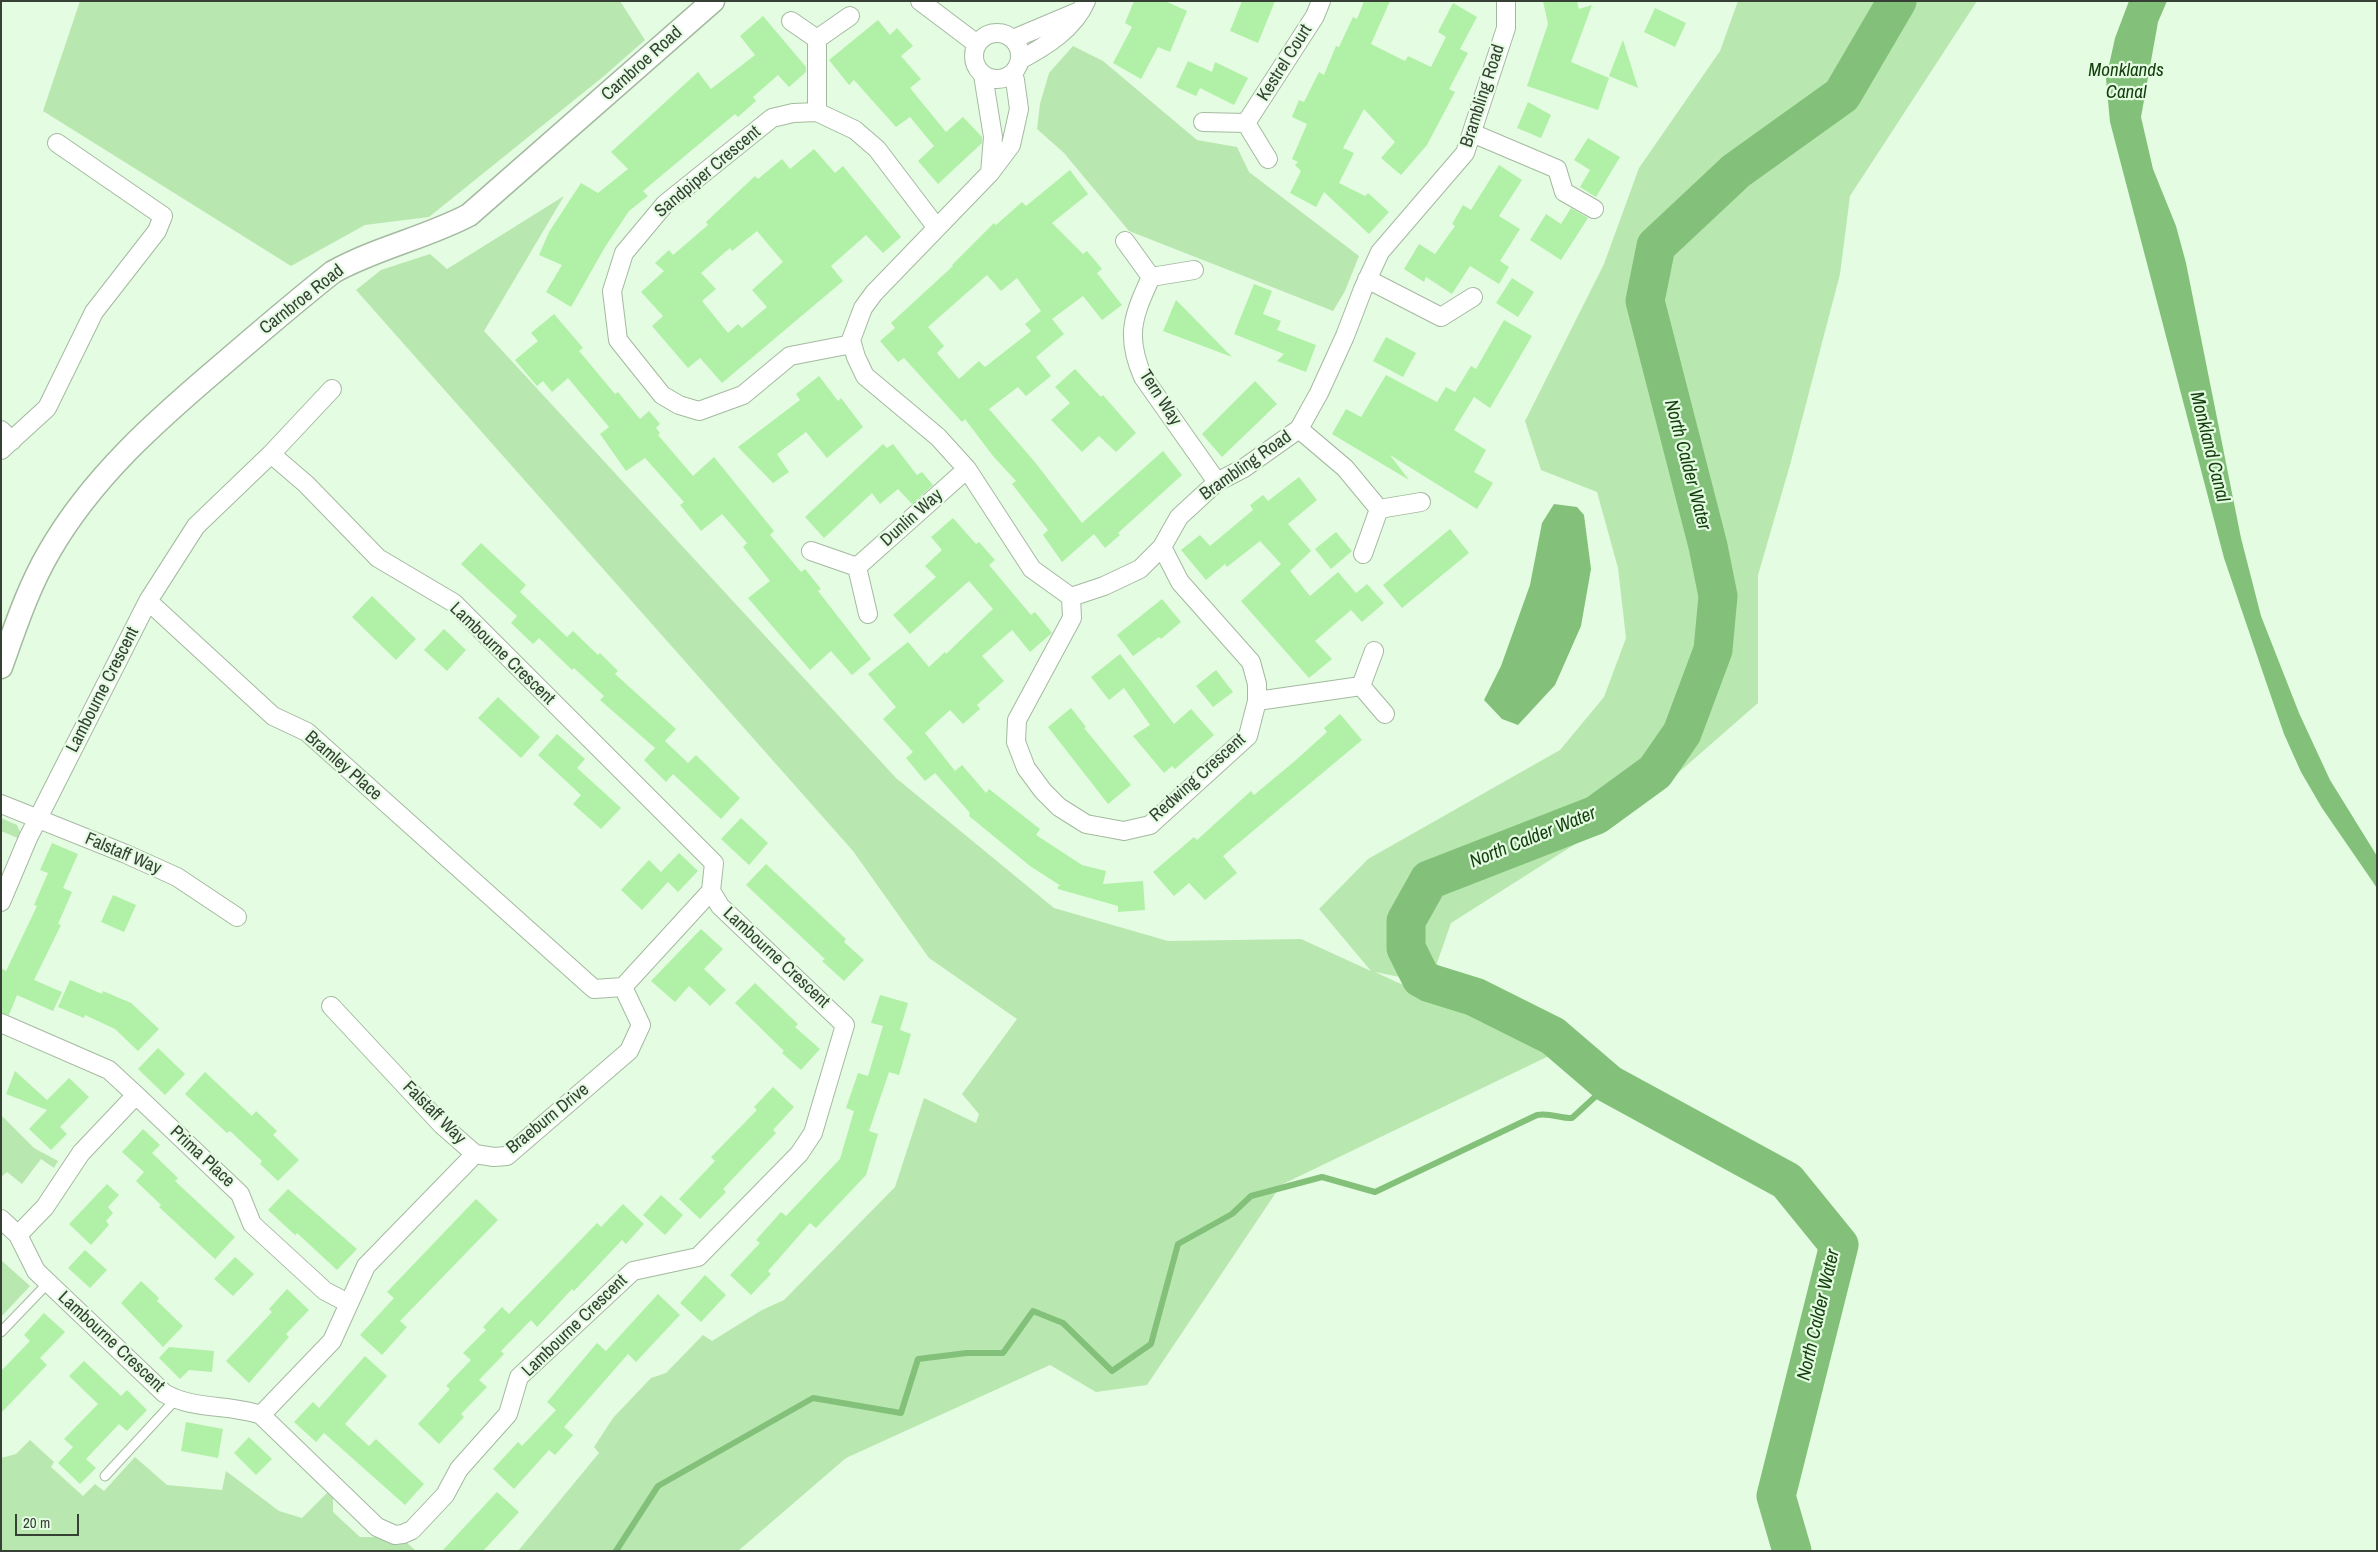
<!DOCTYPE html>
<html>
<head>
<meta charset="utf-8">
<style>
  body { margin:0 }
  #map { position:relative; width:2378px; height:1552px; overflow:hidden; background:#e4fce1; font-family:"Archivo Narrow",sans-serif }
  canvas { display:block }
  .frame { position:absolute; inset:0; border:2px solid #364035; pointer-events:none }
  .scale { position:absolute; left:15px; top:1514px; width:64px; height:22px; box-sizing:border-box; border:2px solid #364035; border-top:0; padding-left:6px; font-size:15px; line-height:18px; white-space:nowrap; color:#364035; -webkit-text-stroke:4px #e4fce1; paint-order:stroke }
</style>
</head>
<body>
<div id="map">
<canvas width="2378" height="1552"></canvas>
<div class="frame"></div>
<div class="scale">20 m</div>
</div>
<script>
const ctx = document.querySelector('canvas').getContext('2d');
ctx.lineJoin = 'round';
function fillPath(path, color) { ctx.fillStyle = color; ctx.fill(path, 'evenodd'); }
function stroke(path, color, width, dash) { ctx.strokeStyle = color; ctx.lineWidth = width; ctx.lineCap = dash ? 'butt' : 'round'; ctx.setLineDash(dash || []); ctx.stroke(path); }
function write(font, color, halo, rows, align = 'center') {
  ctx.font = font + ' "Archivo Narrow",sans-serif'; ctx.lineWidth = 4.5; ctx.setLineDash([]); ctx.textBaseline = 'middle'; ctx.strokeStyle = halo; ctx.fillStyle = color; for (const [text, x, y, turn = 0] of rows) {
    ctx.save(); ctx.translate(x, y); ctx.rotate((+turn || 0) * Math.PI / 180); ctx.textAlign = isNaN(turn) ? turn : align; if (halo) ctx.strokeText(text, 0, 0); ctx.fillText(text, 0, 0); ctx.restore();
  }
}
const green = new Path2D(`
  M80,1h540l25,39 -41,36 -175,141 -64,8 -74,41 -248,-155z
  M1738,1h239l-127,195 -10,78 -50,191 -32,110v128l-104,91 -203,129 -21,60 -55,-11 178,82 -272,131 -134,200 -51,7 -46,-27 -204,93 -108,93h-220l81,-98 -5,-6 19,-29 38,-40 15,-5 37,-38 9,6 50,-31 22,-10 111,-113 29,-89 52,25 3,-9 -17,-20 55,-75 -88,-61 -76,-107 -497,-561 25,-20 49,-16 17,15 117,-73 -80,135 412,447 158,130 114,33 133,-2 70,32 -52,-62 49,-50 192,-109 44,-53 22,-59 -8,-70 -21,-76 -56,-22 -16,-49 79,-157 35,-96 81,-117z
  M1073,46l30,15 94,79 40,7 12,25 110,84 -14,35 -12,20 -204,-80 -65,-78 -27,-24 3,-25 9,-31z
  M1,818l16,7 4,9 -1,5 -19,-8z
  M1,1115l33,33 24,13 -4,7 -13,-9 -19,25 -15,-12 -6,5z
  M1,1260l29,26 -29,31z
  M30,1440l24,22 -3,5 32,29 12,-12 9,7 31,-34 32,28 55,5 4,-19 53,40 23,7 26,-26 5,5v15l27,25h16l19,7 10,-3 11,10h-415v-93l15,-4z`);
const water = new Path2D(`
  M2129,1h38l-9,21 -17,95 12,52 23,57 10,37 55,275 20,78 38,97 31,67 47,76v32l-55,-80 -21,-36 -17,-38 -21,-61 -39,-115 -114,-436 -4,-43 9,-41z
  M1554,504l23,3 7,8 7,54 -10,57 -26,59 -37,40 -16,-6 -18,-19 17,-34 29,-81 12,-62z`);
const stream = new Path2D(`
  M616,1551l42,-65 155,-88 88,15 17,-54 49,-6h36l30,-42 30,12 49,48 39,-27 27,-100 54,-30 19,-18 71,-19 53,15 162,-77c15,-2 21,3 35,3l37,-34`);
const river = new Path2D(`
  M1792,1551l-16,-55 63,-251 -52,-64 -178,-97 -56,-48 -78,-39 -45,-14 -9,-5 -15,-30v-27l23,-41 167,-65 59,-43 27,-39 31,-83 5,-54 -10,-50 -63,-245 11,-55 80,-75 106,-76 55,-94`);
const building = new Path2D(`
  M1134,1h31l22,10 -17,41 -12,-5 -17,32 -28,-16 19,-36 -7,-4z
  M1242,1h33l-17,42 -28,-12z
  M1364,1h26l-19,43 34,17 3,-5 23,11 15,-30 -8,-5 15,-29 24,14 -17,32 8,4 -19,36 6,3 -28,53 -26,30 -20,-17 14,-16 -31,-33 -21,39 11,5 -15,30 26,13 3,-3 21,19 -20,22 -45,-42 -8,15 -26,-14 11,-22 -6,-6 3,-3 -6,-3 15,-35 -15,-7 7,-17 5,2 15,-30 5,3 12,-29 3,1 14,-30 4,2z
  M1543,1h34l2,8 13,-4 -21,57 38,16 -11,32 -71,-24 21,-62z
  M1655,8l31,15 -11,24 -31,-15z
  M763,16l43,51v5l-17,15 -11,-12 -25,22 3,4 -18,16 -3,-3 -92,77 5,5 -19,15 -24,36 -34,60 -25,-15 16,-27 -23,-10 10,-23 32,-49 17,10 30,-24 -17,-17 87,-80 13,17 44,-34 -15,-19z
  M878,20l12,15 7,-7 16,18 -12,10 20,23 -11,9 36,44 17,-15 19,20v6l-44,41 -20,-23 16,-15 -24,-29 -14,10 -42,-47 -5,5 -20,-25z
  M1623,40l15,48 -29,-12z
  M1188,61l24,11 3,-10 33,16 -14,27 -34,-17 -4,8 -20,-9z
  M1528,102l23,13 -10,23 -24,-10z
  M1588,138l32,19 -24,40 -16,-10 10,-17 -16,-10z
  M814,149l21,24 8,-7 58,71 -18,16 -17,-18 -35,31 12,15 -121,102 -22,-25 -12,10 -36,-42 11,-10 -22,-24 23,-21 -9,-8 14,-13 4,5 35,-30 -2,-3 49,-46 3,3 24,-20 8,10zM757,231l26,31 -31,28 15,17 -25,21 -4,-4 -10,9 -26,-32 14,-12 -15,-16 29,-25 2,3z
  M1499,165l23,15 -23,36 21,13 -20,32 9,6 -10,17 -29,-18 -18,28 -26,-17 -2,5 -20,-13 15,-25 16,10 20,-28 -3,-2 11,-19 8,5z
  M1070,170l18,24 -36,29 31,31 4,-3 15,18 -5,4 25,32 -20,15 -19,-24 -31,23 12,15 -28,23 15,19 -25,20 -8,-9 -29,22 45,52 48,62 81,-72 19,24 -64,58 2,2 -15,13 -11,-14 -32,28 -19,-27 5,-5 -36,-46 4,-3 -23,-25 -28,-37 -3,3 -58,-64 -6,4 -18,-21 15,-13 -4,-5 62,-57 -1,-1 42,-42 2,2 26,-23 4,4zM987,275l14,16 16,-13 24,33 -16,13 6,7 -46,36 -6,-6 -20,18 -22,-26 7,-7 -16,-19z
  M1571,208l17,10 -27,42 -31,-20 16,-26 15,10z
  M1512,278l22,14 -16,25 -22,-14z
  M1254,284l18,7 -9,23 18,7 -4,9 39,15 -10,27 -29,-11 7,-7 -50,-20z
  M1176,300l10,10 46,47 -69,-26z
  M554,314l29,34 -4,3 36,43 3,-2 22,27 9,-8 11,13 -4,4 4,5 -2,2 35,41 21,-19 60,74 -4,4 31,37 4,-3 16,20 -3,2 53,68 -19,16 -21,-24 -21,19 -62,-72 22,-17 -27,-34 4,-4 -25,-29 -21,17 -21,-26 4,-3 -39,-44 -19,13 -26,-37 9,-7 -41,-49 -16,14 -9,-11 -6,5 -22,-26 23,-19 -7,-8z
  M1504,320l28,16 -42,72 -16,-11 -20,33 32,20 -12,22 19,11 -16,26 -87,-54 19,25 -77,-46 14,-25 15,8 25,-42 51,27 9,-15 9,5 16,-26 5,3z
  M1386,337l30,16 -13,24 -30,-16z
  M1075,369l26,28 2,-2 33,38 -20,19 -17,-16 -17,16 -31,-32 19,-17 -15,-16z
  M819,376l19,25 3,-3 22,29 -36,31 -21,-26 -29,22 12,18 -16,11 -35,-36 62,-47 -4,-6z
  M1255,381l22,23 -55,53 -20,-23z
  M883,444l4,4 6,-4 24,31 5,-3 11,13 -21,19 -14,-15 -18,15 -8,-11 -48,45 -19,-21z
  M1299,477l18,23 -29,24 23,27 -21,20 20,25 28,-24 18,21 11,-9 17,19 -22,19 -11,-12 -36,31 17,18 -23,19 -68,-77 40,-37 -21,-23 -33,26 -2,-3 -19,16 -25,-30 19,-15 10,11 43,-36 -3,-5 13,-10 5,6z
  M953,518l23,26 3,-2 16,18 -6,5 42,50 4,-3 17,21 -22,19 -18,-22 -30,26 22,25 -27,24 3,4 -17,15 -13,-14 -25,23 30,38 7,-6 24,28 3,-4 51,40 -4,6 46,30 24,6 -3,13 40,-3 2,29 -27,2v-6l-60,-17v-3h3l-31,-20 -61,-50 1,-3 -35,-40 -10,8 -19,-23 7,-6 -30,-33 13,-12 -28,-33 40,-32 21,25 16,-15 1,2 47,-45 -24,-28 -59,53 -17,-19 43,-38 -11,-11 17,-16 -11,-13z
  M1450,529l19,24 -67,55 -19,-23z
  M1336,532l16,19 -21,18 -16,-20z
  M481,543l45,42 -6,7 47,45 6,-6 25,24 2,-2 18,18 -3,3 61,55 -11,12 23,22 8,-8 44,43 -19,21 -48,-45 -7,8 -22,-22 11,-12 -55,-48 4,-4 -30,-28 -2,2 -33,-32 -6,6 -22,-21 6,-7 -56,-52z
  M372,596l44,43 -20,21 -44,-43z
  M1162,599l19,23 -20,17 -2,-2 -26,19 -16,-21z
  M444,629l22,21 -19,21 -23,-21z
  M1120,654l54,70 17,-15 23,26 -39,34 -3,-3 -8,7 -31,-37 17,-11 -26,-37 -15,12 -18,-23z
  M1216,670l17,22 -20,15 -17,-21z
  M498,697l42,40 -19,21 -43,-40z
  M1071,708l15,19 -2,1 47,57 -23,19 -60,-77z
  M1340,714l22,26 -139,116 14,17 -32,27 -16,-17 -15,13 -21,-24 41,-35 3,3 54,-49 3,4 42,-35 31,-28 -3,-4z
  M557,734l28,25 -8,9 44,40 -20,21 -28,-25 8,-9 -43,-40z
  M741,818l27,25 -19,22 -28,-26z
  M52,843l26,11 -15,34 9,4 -14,32 3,1 -27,55 28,12 -9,19 -36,-16 -8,20 -8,-2v-45l5,3 31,-65 -3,-1 14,-32 -8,-3z
  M679,853l19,18 -20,21 -10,-10 -26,28 -21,-20 28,-30 12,12z
  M766,864l80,75 -2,3 20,18 -20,21 -22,-20 3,-2 -79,-74z
  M113,895l23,10 -12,27 -23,-10z
  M701,929l22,20 -19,20 22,21 -16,16 -21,-20 -14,16 -24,-21z
  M70,980l32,14 1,-3 28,12 28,26 -21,22 -23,-22 -30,-14 -1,3 -26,-11z
  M755,983l43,41 -3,3 25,22 -19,21 -19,-17 2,-2 -49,-48z
  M880,995l28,8 -8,27 11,4 -12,41 -10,-3 -20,59 9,3 -12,41 -50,53 -6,-5 -42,48 3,3 -20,21 -21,-20 30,-32 -4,-3 25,-28 5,4 54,-57 14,-48 -8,-3 12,-35 10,3 15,-50 -12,-3z
  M158,1048l27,26 -20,21 -27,-26z
  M15,1071l32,29 22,-22 20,19 -29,30 7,7 -16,16 -22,-21 18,-19 -41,-16z
  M205,1072l47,44 4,-5 21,20 -4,4 26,25 -21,21 -18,-17 2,-3 -32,-30 -3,2 -42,-39z
  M773,1087l21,20 -21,23 3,3 -53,56 3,3 -26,27 -21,-20 36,-38 -4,-4 46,-47 -3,-3z
  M143,1129l17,16 -8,8 26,25 -3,3 60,56 -20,22 -56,-52 2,-2 -25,-24 8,-9 -22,-20z
  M107,1184l12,11 -11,12 5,6 -7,8 3,4 -18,20 -22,-21z
  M288,1189l69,60 -20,21 -40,-37 -2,2 -27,-25z
  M661,1195l22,20 -18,20 -22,-20z
  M476,1199l22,21 -98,101 7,6 -25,28 -22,-20 34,-37 -7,-6z
  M623,1204l21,20 -18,20 -4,-4 -48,51 -2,-2 -35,38 -6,-7 -30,31 3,3 -25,26 8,7 -26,27 3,3 -25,27 -21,-20 32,-35 -4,-3 25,-26 -8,-7 23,-23 -3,-3 19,-20 7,7 88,-91 4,4z
  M85,1250l22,20 -17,18 -22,-20z
  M235,1257l19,17 -21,22 -19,-17z
  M705,1275l21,20 -25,27 -21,-19z
  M141,1281l18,17 -2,3 26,25 -20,21 -42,-44z
  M287,1289l22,21 -23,24 3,3 -40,46 -23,-22 46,-49 -3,-3z
  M658,1294l22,21 -44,47 -8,-8 -64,73 9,8 -18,20 -6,-5 -35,39 -21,-20 25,-27 4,4 34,-36 -9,-8 50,-59 9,8z
  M44,1313l21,19 -25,26 7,7 -46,48v-42l29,-30 -6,-6z
  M169,1347l45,4 -2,21 -23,-2 -9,9 -21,-21z
  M365,1356l22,20 -42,48 24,22 7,-7 48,45 -19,21 -81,-72 -8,9 -22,-20 19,-20 6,6z
  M84,1361l37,35 6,-6 20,20 -20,21 -8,-7 -33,35 10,9 -16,16 -22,-21 15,-16 -9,-8 34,-35 -29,-28z
  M186,1422l37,7 -5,29 -37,-7z
  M249,1437l23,22 -16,16 -22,-22z
  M497,1492l22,20 -22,24 -14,15h-41z`);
const service = new Path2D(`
  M1,1332l47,-49
  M105,1476l71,-77`);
const minor = new Path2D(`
  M920,1l57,43
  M791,21l26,18v73
  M974 56a23 23 0 1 1 46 0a23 23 0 1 1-46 0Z
  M817,39l33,-23
  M1013,39l64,-27
  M1020,60c26,-14 54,-31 66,-59
  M1012,74l3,6 4,29 -8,36 -21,28 -116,120 -11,15 -12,32 5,17 9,19 73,61 29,32 65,100 39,28 33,-11 36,-17 22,-22 17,-30 38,-35 27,-14 55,-39 20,-36 26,-57 18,-47 17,-37 85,-99 41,-125v-27
  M983,75l10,62 -3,36
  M1203,122l43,1 69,-107 6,-15
  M1246,123l22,36
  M1472,133l85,36 7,23 30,17
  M1125,241l26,36 43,-7
  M1151,277c-18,39 -26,59 -8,100l74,105
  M1367,279l74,38 32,-20
  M852,344l-62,12 -47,39 -44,16 -20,-6 -17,-10 -44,-55 -6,-49 12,-38 41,-49 107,-86 21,-5 24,-1 38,18 22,19 60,79
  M1299,429l46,39 34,41 42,-7
  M1,430l11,11
  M1,450l46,-42 47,-96 63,-81 6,-15 -106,-73
  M271,454l61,-65
  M811,551l46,16 11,47
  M1363,554l16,-45
  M857,567l110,-98
  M1071,597l1,21 -55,102 -1,22 10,26 17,23 16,16 27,17 38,7 26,-6 98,-89 9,-35v-17l-6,-22 -71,-80 -18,-35
  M148,601l125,115 34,16 287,257 29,-2
  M1374,651l-13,35 24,28
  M1257,701l104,-15
  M1,804l125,50 51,23 60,40
  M1,902l27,-64 120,-237 48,-75 75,-72 35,30 72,74 76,45 260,260 -3,28 9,15 125,119 -32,108 -14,21 -101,103 -65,14 -114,106 -11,37 -49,55 -14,26 -33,35 -9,4 -8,1 -18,-8 -116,-112c-31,-11 -69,-5 -97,-22l-128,-122 -18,-36 -17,-16
  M623,987l88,-96
  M331,1006l111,119 33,29
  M1,1023l108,47 27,25 -55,58 -36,54 -27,28
  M136,1095l104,99 12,30 73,67 23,12
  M261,1415l71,-74 34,-75 109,-112 19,3 13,-1 122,-105 12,-26 -18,-38`);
const tertiary = new Path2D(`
  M1,667c14,-39 27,-79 48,-115 43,-75 108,-132 174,-188 36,-31 72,-62 110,-92 43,-24 92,-34 136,-57l244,-214`);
const streetNames = [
  ["Kestrel Court",1285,63,-58],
  ["Carnbroe Road",642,64,-42],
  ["Brambling Road",1483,96,-72],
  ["Sandpiper Crescent",708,172,-40],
  ["Carnbroe Road",302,300,-38],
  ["Tern Way",1160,398,57],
  ["Brambling Road",1246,466,-35],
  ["Dunlin Way",912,518,-42],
  ["Lambourne Crescent",502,654,44],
  ["Lambourne Crescent",103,690,-63],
  ["Bramley Place",343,766,41],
  ["Redwing Crescent",1198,778,-42],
  ["Falstaff Way",123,854,23],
  ["Lambourne Crescent",776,958,43],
  ["Falstaff Way",434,1113,45],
  ["Braeburn Drive",548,1119,-39],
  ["Prima Place",202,1157,43],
  ["Lambourne Crescent",575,1326,-44],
  ["Lambourne Crescent",111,1342,43]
];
const waterNames = [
  ["Monklands",2126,71],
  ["Canal",2126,93],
  ["Monkland Canal",2209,447,76],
  ["North Calder Water",1687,465,75],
  ["North Calder Water",1533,838,-22],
  ["North Calder Water",1819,1315,-77]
];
fillPath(green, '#b8e8b0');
fillPath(water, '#83c17a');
stroke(stream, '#83c17a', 6);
stroke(river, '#83c17a', 39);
fillPath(building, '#b1f0a7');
stroke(service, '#a4baa0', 11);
stroke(minor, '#a4baa0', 20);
stroke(tertiary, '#a4baa0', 25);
stroke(service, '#fff', 9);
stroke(minor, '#fff', 18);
stroke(tertiary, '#fff', 22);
write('18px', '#364035', '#e4fce1', streetNames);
write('italic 19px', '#143e0e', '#e4fce1', waterNames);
</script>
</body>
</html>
